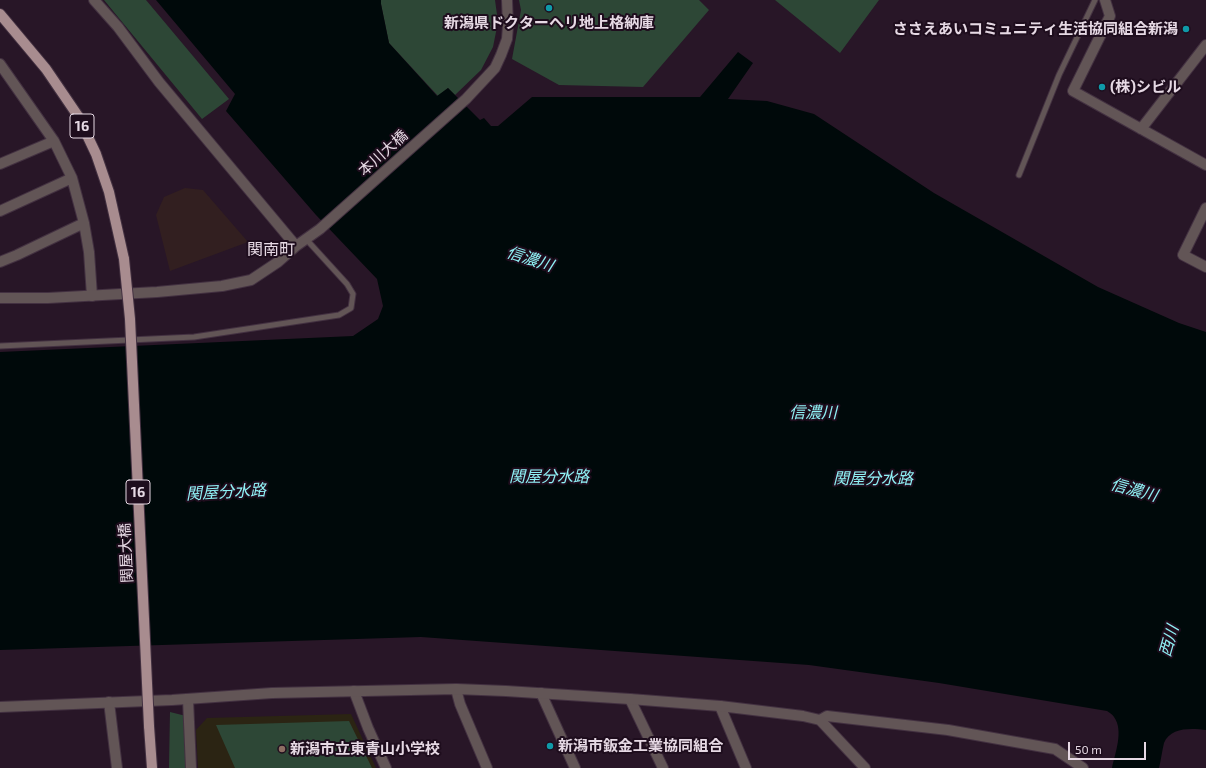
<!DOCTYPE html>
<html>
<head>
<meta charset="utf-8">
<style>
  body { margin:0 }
  #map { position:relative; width:1206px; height:768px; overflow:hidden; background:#281627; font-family:"Exo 2",sans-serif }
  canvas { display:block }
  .scale { position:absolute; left:1068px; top:742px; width:78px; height:18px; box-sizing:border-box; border:2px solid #e6d9e4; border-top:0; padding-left:5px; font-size:12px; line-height:14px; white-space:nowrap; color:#e6d9e4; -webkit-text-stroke:3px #1e0d1d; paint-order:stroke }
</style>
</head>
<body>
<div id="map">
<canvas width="1206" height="768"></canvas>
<div class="scale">50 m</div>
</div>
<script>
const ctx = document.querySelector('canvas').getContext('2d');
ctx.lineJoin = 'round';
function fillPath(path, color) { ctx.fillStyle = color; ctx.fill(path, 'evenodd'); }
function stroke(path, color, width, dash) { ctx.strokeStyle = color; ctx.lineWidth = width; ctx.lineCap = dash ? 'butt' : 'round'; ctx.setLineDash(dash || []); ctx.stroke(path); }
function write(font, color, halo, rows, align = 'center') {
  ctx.font = font + ' "Exo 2","Noto Sans JP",sans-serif'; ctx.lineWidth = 4; ctx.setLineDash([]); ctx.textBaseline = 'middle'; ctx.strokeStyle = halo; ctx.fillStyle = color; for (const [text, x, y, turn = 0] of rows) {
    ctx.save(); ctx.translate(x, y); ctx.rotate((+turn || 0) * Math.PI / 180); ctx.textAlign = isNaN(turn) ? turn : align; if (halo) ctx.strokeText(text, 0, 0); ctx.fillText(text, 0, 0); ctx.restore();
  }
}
const industrial = new Path2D(`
  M185,188l18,2 45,52 -78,29 -14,-56 8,-18z`);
const education = new Path2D(`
  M351,714l25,54h-178l-2,-38 11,-12z`);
const green = new Path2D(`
  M104,0h42l83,99 -27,20z
  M381,0h114l3,22 -5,25 -12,23 -26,25 -7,-7 -10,8 -49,-53 -8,-39z
  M519,0h180l10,10 -66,77 -84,-2 -47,-26 9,-49z
  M775,0h104l-39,53z
  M170,712l16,4 3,52h-20z
  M349,721l23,47h-137l-19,-43z`);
const water = new Path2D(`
  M156,0h225v4l8,39 48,53 11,-8 32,32 4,-2 7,8h7l34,-29h168l38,-45 15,11 -25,36 39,2 47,13 120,79 164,94 81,36 27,9v398c-14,-2 -36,-3 -42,13 -2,8 -3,17 -5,25h-47c3,-15 12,-37 2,-51 -1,-2 -4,-4 -7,-6l-168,-28 -130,-18 -388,-28 -421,13v-298l353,-16 25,-17 5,-13 -6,-27 -61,-64 -90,-104 9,-17z`);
const service = new Path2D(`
  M1019,175l40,-100 36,-75
  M0,346l194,-9 145,-22 12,-7 2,-14 -6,-10 -41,-45`);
const minor = new Path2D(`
  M1105,0l5,16 -37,75 133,74
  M0,64l54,77 18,37 12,45 -67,32 -17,7
  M1141,129l65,-84
  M0,164l54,-23
  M1206,208l-23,47 23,12
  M0,211l72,-33
  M84,223l5,29 3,44
  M456,689l4,15 27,64
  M354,691l14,37 18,40
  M541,693l34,75
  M188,699l3,69
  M630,699l33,69
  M109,702l8,66
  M720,706l26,62
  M820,720l7,-4 121,14 107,19 28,19`);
const tertiary = new Path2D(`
  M94,0l24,27 41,55 137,164
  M0,298h48l109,-6 65,-6 29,-6 27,-18 18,-16 24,-17 146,-130 29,-31 6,-13 6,-16 1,-13 -1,-26
  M0,707l172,-7 100,-7 184,-4 50,2 124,8 90,7 83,10 17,4 45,48`);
const primary = new Path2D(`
  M0,14l46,55 32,47 18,38 13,38 15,67
  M149,726l3,42`);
const primaryBridge = new Path2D(`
  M124,259l6,60 19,407`);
const markers = [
  [549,8,4,"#0f9aa8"],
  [1186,29,4,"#0f9aa8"],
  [1102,87,4,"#0f9aa8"],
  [550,746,4,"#0f9aa8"],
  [282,749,4,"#8d6e63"]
];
const shields = [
  [82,126,24],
  [138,492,24]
];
const shieldNames = [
  ["16",82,126],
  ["16",138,492]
];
const poiNames = [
  ["新潟県ドクターヘリ地上格納庫",549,23,"center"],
  ["ささえあいコミュニティ生活協同組合新潟",1178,29,"right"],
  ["(株)シビル",1110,87],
  ["新潟市鈑金工業協同組合",558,746],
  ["新潟市立東青山小学校",290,749]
];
const streetNames = [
  ["本川大橋",383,153,-42],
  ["関屋大橋",126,553,-93]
];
const neighbourhoodNames = [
  ["関南町",271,250]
];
const waterNames = [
  ["信濃川",530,259,18],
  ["信濃川",813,413],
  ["関屋分水路",549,477],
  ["関屋分水路",873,479],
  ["信濃川",1134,490,15],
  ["関屋分水路",226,492,-3],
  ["西川",1169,641,-74]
];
fillPath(industrial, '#321f20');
fillPath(education, '#2b2413');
fillPath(green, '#2d4736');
fillPath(water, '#00090a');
stroke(service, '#433141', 7);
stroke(minor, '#433141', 12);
stroke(tertiary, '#433141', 12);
stroke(primary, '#433141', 12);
stroke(service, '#625556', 5);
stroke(minor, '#625556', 10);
stroke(tertiary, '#625556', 10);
stroke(primary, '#a88c8f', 10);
stroke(primaryBridge, '#433141', 12, []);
stroke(primaryBridge, '#a88c8f', 10);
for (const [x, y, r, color] of markers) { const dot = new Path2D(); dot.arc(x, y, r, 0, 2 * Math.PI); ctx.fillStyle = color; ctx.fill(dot); stroke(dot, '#1e0d1d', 1.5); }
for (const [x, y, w] of shields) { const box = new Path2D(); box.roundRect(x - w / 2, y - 12, w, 24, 3); ctx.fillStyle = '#1e0d1d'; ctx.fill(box); stroke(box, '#e6d9e4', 1); }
write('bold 14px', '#e6d9e4', null, shieldNames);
write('bold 15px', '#e6d9e4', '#1e0d1d', poiNames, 'left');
write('15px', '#e6d9e4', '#1e0d1d', streetNames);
write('16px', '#e6d9e4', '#1e0d1d', neighbourhoodNames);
write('italic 16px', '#90f2f6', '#1e0d1d', waterNames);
</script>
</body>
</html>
